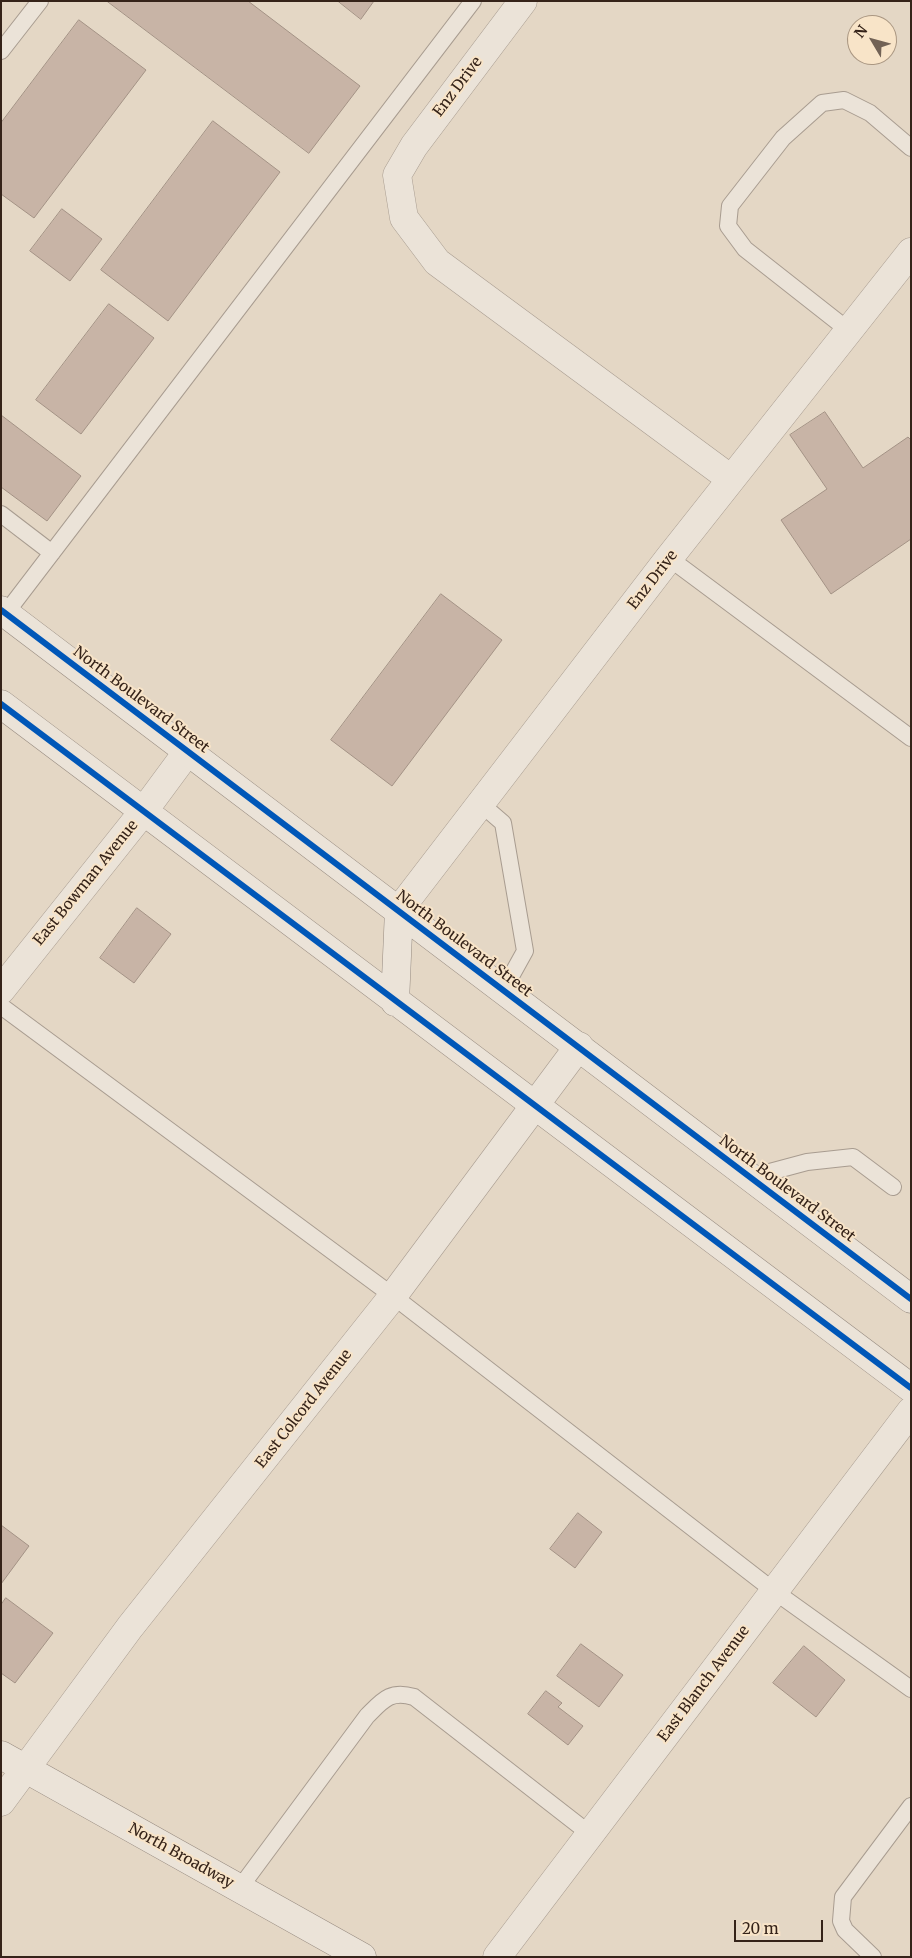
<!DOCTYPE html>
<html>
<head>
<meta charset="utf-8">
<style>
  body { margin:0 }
  #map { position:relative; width:912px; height:1958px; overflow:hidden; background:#e4d7c5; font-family:Merriweather,serif }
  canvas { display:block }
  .frame { position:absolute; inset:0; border:2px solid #352319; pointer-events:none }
  .north { position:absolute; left:847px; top:15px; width:50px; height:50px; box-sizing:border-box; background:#f8e4c8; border:1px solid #aa9782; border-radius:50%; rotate:307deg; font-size:14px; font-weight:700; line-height:20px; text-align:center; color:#352319 }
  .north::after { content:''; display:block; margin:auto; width:18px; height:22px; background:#726255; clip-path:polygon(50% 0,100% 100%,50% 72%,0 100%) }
  .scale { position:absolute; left:734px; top:1920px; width:89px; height:22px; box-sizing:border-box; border:2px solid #352319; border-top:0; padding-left:6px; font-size:15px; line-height:18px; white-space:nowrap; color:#352319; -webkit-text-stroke:4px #f8e4c8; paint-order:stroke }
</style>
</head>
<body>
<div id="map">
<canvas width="912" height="1958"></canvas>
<div class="frame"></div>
<div class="north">N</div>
<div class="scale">20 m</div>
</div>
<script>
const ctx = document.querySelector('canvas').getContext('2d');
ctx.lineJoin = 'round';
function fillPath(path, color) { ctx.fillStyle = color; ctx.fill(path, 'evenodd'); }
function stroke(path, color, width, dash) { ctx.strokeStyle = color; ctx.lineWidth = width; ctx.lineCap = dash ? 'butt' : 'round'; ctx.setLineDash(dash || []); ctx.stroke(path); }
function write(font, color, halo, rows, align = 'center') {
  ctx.font = font + ' Merriweather,serif'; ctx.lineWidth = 4; ctx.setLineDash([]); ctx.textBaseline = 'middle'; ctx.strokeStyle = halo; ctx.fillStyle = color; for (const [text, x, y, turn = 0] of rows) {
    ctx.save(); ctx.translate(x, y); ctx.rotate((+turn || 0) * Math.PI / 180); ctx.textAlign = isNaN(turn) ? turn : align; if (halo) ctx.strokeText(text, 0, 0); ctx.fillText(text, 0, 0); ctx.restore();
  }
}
const building = new Path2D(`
  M107,1h141l112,85 -51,67z
  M338,1h36l-13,18z
  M79,20l67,50 -112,148 -33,-24v-71z
  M213,121l67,51 -112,149 -67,-51z
  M62,209l40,30 -32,42 -40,-30z
  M109,304l45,34 -73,96 -45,-34z
  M825,412l38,56 45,-31 3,3v99l-80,55 -50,-74 46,-31 -37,-54z
  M1,415l80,61 -34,45 -46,-34z
  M441,594l61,46 -110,146 -61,-46z
  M137,908l34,26 -37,49 -34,-25z
  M578,1513l24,19 -27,36 -25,-19z
  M1,1525l28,21 -28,38z
  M6,1598l47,35 -38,50 -14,-10v-68z
  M581,1644l42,31 -24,32 -42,-31z
  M804,1646l41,34 -29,37 -43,-34z
  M546,1691l16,12 -4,4 25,19 -15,19 -40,-31z`);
const service = new Path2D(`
  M1,51l39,-50
  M848,330l-103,-81 -17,-23 2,-20 53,-68 39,-35 22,-3 26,13 41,35
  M1,514l51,39
  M669,558l242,180
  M6,613l467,-612
  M481,804l22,19 22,128 -21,38
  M1,1006l392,290 381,295 137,98
  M751,1177l56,-15 46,-5 40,30
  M239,1889l128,-173c16,-16 23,-26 47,-19l176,137
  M873,1957l-28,-27 -4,-9 2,-24 68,-91`);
const minor = new Path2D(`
  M523,1l-109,145 -17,29 7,43 33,44 294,217
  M399,910l270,-352 242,-306
  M1,990l142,-178 45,-61
  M1,1802l129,-175 263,-331 186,-250
  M497,1957l414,-546`);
const secondary = new Path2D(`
  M1,610l910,689
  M1,704l910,684
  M395,1002l4,-92
  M1,1755l361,202`);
const cycleway = new Path2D(`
  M1,610l910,689
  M1,704l910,684`);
const streetNames = [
  ["Enz Drive",458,87,-53],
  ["Enz Drive",653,580,-52],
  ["North Boulevard Street",141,700,37],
  ["East Bowman Avenue",86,883,-51],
  ["North Boulevard Street",464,944,37],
  ["North Boulevard Street",787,1189,37],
  ["East Colcord Avenue",304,1409,-52],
  ["East Blanch Avenue",704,1684,-53],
  ["North Broadway",181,1856,29]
];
fillPath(building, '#c8b4a6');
stroke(building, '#a39285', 1);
stroke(service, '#a89c90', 18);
stroke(minor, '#a89c90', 29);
stroke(secondary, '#978b80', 29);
stroke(service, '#ebe3d8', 16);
stroke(minor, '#ebe3d8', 28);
stroke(secondary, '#ebe3d8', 28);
stroke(cycleway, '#0057b8', 6);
write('15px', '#352319', '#f8e4c8', streetNames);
</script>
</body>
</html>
